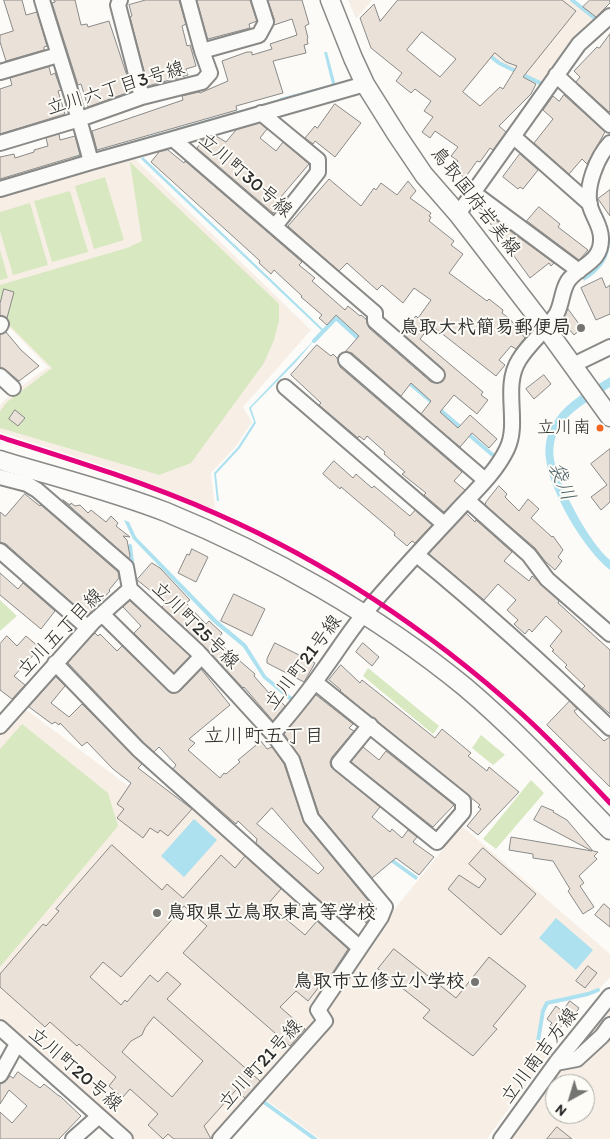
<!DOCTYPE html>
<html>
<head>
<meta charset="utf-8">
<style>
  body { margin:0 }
  #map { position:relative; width:610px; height:1139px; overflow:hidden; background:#fcfbf8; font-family:Itim,sans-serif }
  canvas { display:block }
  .north { position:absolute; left:545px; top:1074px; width:50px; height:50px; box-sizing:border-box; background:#fdfcf7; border:1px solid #a9a8a5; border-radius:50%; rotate:219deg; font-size:14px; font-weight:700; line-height:20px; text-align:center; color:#2b2b2b }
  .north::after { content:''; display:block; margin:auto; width:18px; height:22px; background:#747473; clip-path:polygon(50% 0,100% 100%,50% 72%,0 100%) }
</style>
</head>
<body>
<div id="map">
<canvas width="610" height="1139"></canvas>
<div class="north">N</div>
</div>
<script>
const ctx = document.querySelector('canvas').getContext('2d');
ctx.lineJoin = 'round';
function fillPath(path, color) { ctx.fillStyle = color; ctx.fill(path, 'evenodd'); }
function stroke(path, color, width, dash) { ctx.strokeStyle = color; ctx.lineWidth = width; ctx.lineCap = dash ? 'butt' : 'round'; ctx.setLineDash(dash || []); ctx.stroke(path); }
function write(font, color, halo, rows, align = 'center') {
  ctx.font = font + ' Itim,"Klee One",sans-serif'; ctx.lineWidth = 4; ctx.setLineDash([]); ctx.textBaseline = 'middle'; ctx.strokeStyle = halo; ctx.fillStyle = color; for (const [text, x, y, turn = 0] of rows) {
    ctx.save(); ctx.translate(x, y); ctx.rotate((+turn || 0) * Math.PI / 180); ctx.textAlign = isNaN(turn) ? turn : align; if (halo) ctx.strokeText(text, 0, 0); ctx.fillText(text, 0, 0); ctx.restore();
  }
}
const built = new Path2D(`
  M348,0h24l-16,19z
  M423,0h147l26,21 -53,63 -46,-23z
  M133,157l178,173 -68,77 9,15 -16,24 -25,27 4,34 -2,2 -100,-40 -113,-37v-27l16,-15 32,-23 -48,-49v-120z
  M24,708l127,95 29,16 16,-12 157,139 -35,75 -105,118h-80l-133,-118v-286z
  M462,826l148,128v23l-10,11 -11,5 -25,4 -18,5 -6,16 -4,24 2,3 10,9 -61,85h-167l-55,-40 66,-77 -5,-13 67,-98z
  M610,1009v130h-100l37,-50zM555,1084h30v30h-30z`);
const green = new Path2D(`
  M130,162l149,142v16l-5,20 -10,23 -73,100 -32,12 -159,-47v-17l7,-9 45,-34 -52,-52v-31l127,-37 15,-7z
  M105,177l19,63 -30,9 -19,-63z
  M70,191l18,61 -36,10 -18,-61z
  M30,203l18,62 -35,10 -13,-44v-19z
  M0,250l8,28 -8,2z
  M0,600l17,16 -17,15z
  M368,668l71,58 -6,8 -70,-58z
  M22,724l86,69 10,33 -118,141v-218z
  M481,735l24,20 -12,10 -21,-17z
  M531,780l13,13 -48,56 -13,-10z`);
const water = new Path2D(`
  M324,52h3l9,34 -43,12 -1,-3 40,-11z
  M283,98l1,2 -182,53 -1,-3z
  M78,157l1,3 -79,23v-3z
  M143,157l181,173 -2,1 -181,-172z
  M606,238l4,1c0,21 -10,32 -26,42l-2,-5z
  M317,337l-21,25 -45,46 5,15 -16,25 -24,26 3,27h-2l-3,-28 24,-26 16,-25 -5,-14z
  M610,377v10c-18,12 -42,24 -52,44 -5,10 -6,22 -3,33 6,25 35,80 55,96v10c-26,-20 -60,-78 -64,-111 -2,-13 1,-26 8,-37 12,-21 36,-32 56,-45z
  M124,520l5,2 7,15 81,83 29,24 20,32 31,25 -3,3 -31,-26 -20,-31 -29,-24 -81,-84z
  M303,706l16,26 49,109 50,36 -2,3 -49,-35 -56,-119 -11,-17z
  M194,819l23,21 -33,37 -23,-21z
  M556,918l37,32 -17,20 -37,-32z`);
const stream = new Path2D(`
  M572,0l25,20
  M489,55l10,8 43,21
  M281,100l15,-4
  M74,159l32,-8
  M314,341l22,-23 25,23
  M408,382l25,21
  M438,408l57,49
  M130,546l3,25
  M538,1041l5,-30 4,-8 41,-9 10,-4
  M261,1100l54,39`);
const building = new Path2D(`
  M4,0h18l4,15 11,-3 10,34 -3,1v3l-38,11 -6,-19v-7l13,-4z
  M54,0h21l6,25 6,-1 1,3 21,-6 23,70 -44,16 -7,-23 -3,1 -26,-82 3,-1z
  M146,0h33l7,24 -4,2 5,20 3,-1 6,21 -10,3 2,6 -40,11 -18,-69 2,-1 -3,-11z
  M197,0h53l7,21 -8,3 1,4 -42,11z
  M268,0h34l7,24 -4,2 3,12 -1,1 1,5 -4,1 2,8 -33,8 10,32 -47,13 1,4 -140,40 -5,-19 91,-31 -1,-4 17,-4 1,1 28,-12 -6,-20 25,-9h5v3l20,-6 -2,-5 27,-9 -5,-16 -18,6v-6z
  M398,0h164l14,11 -53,66 13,7 -5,10 -32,32 7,6 -13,18 -3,-2 -10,14 -3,-1 -12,17 -13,-9 6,-8 -7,-5 7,-9 -23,-16 -5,7 -8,-6 11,-15 -9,-6 7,-10 -16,-12 -4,4 -15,-12 6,-8 -31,-25 -11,-30 14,-14 6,17zM422,32l34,27 -16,18 -33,-27zM495,53l11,9 11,4 -14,23 -3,-2 -20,19 -17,-14z
  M590,0h20v3l-14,14 -13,-10z
  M610,34v77l-1,1 -33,-30 4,-5 -6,-6 23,-24 2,1z
  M49,67l2,8 4,-2 6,17 -3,1 7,23 -65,20v-45l12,-4 -2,-7z
  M564,95l41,37 -18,32 -5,-5 -13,15 -35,-31 19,-24 -10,-9 10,-14 6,5z
  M335,104l26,19 -26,34 -20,-16 -2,3 -8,-6 10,-12 2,2z
  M260,123l7,6 -7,9 16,13 7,-9 26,22 -29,34 3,3 -10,12 -76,-65 7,-9 12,-3 10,6 10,-12z
  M59,134l1,6 15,-4 5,19 -80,24v-22l14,-3 1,4 19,-6v-2l14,-4 -2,-8z
  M168,150l16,13 1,-2 117,101 -3,3 16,13 -3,3 33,29 3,-4 12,10 1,-1 5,4 3,9 62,54 8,1 6,-6 -2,-8 -42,-37 15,-16 2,2 13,-18 -17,-12 -11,15 -21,-18 -5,5 -30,-27 -8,8 -51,-45 41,-47 32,27 13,-18 2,2 5,-7 16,12 11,-14 8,10 -6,7 21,15 -2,3 2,1 -2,4 25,20 -3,4 12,9 -14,19 38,28 2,-2 14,11 -1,3 8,6 15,19 -9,11 -5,-3 -12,14 6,5 -9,11 -65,-51 -11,14 63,53 -2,3 7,5 -11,14 -23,-19 -14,17 18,16 12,-13 27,24 -8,9 -17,-15 -12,14 -39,-33 10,-13 -20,-18 -10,13 -49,-43 -7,-1 14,-16 -23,-21 -9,10 -8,-7 3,-3 -21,-18 1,-1 -28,-26 -3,4 -12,-11 1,-2 -12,-11 -97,-88 8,-10z
  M520,154l18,16 -15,19 -3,-2 -2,2 -15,-12z
  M610,190v26l-12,-17z
  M539,207l21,17 -2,3 30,23 -7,8 -2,2 -52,-39z
  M491,217l63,46 -3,3 -2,-3 -19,15 -43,-59z
  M602,278l4,10 4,-3v29l-14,6 -15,-32z
  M4,289l10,3 -7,26 -7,-3v-11z
  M568,309l14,19 -8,7 -12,-14z
  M6,332l15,18 18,16 -20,15 -13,-11 -6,-3v-32z
  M317,345l14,11 2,-2 4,4 3,9 122,105 -8,9 11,9 -21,22 -20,-17 2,-2 -24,-19 3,-2 -21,-18 1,-2 -18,-16 -3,4 -5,-4 -1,2 -39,-33 2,-2 -30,-28z
  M544,375l7,9 -17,15 -8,-10z
  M15,410l10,8 -7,8 -9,-7z
  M610,449v53l-9,8 -10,-13 16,-12 -16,-21z
  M334,461l19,17 3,-4 16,14 2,-2 36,30 5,-6 17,15 -17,18 -3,-2 -5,5 -13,-11 1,-2 -54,-46 -1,2 -17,-15z
  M499,486l8,8 -2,3 14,14 9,-12 11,10 -8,9 21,19 1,-1 10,14 -5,7 4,4 -7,9 -10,-9 -10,-13 -50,-43 1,-3z
  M25,494l11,9 4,3 1,-1 77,67 1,6 -10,12 1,1 -23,25 -81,-72 -6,-2v-30l5,4z
  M63,500l7,5 1,-2 4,3 5,-1 8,8 3,-3 15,12 5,-6 7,7 -2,3 14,11 -7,-1 4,4 3,16 -1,2z
  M466,513l9,9 1,-2 36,32 -8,9 25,20 3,-5 6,5 21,20 -1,2 52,47v64l-28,-25 3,-3 -20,-19 2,-2 -15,-14 2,-1 -4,-4 12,-15 -16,-15 -14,16 -3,-3 -4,5 -11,-10 4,-4 -11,-10 9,-10 -18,-16 -14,16 -55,-46z
  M192,549l16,8 -12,25 -18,-9 9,-19 2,1z
  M152,563l8,5 30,32 -4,3 20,21 3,-3 13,12 -5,8 38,33 -1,2 15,17 2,-2 14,15 -12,15 -29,-34 -1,1 -39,-42 -42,-39 4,-4 -29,-23z
  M0,573l18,16 5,-6 32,28 -14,18 -41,-34z
  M234,594l31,15 -13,27 -31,-15z
  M130,601l60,55 -16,17 -40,-40 7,-7 -18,-19z
  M95,633l3,3 2,-2 17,17 5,-5 49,47 9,-2 21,-22 29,36 -41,34 6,4 -7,7 32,28 4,-5 2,1 14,-12 -2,-2 23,-19 6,8 5,-2 12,17 20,59 71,86 -9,14 -10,-14 -12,13 -88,-79 1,-4 -19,-18 -2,3 -63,-55 3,-4 -17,-18 -5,5 -10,-9 -76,-80zM272,808l52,60 -6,6 -61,-50z
  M7,636l10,10 9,-10 14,12 -26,28 11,9 -13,14 -12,-9v-46z
  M275,643l40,20 -11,19 -37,-19v-4z
  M363,643l16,14 -7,9 -16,-14z
  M341,665l19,18 2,-3 73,58 7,-9 29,24 -3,3 19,15 2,-4 30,25 -41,43 -11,-9 14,-17 -3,-2 2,-2 -140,-114 1,-1 -12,-10z
  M56,677l9,9 -14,17 18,14 13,-13 60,60 -4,4 54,41 -24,27 -8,-6 -2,3 -8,-5 -7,10 -26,-20 7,-9 -7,-5 14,-21 -18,-14 -26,-27 -5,4 -22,-23 -1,2 -4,-3 -3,2 -23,-17z
  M316,695l37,29 -4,4 5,3 -22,26 -2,5 1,5 49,40 -8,10 18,15 2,-3 10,9 6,-8 9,7 -4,5 21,15 -15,18 -23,-17 -24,20 -53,-64 -19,-57 -16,-23z
  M570,701l7,8 -3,2 3,4 27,26 6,-4v50l-63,-62z
  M363,747l16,13 7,-9 68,54 -21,22 -82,-65z
  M542,806l12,5 -1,1 14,8 26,31 5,1 -4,4 3,3 -18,17 5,7 -4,3 14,21 -11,7 -15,-23 2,-2 -17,-28 -20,-3v-4l-24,-4 2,-13 81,14 -58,-31z
  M112,845l50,45 5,-6 16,14 38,-43 14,13 10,-12 36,33 -13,15 37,31 12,-14 31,28 -26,40 -3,-2 -11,14 -12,-10 -16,16 25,22 -15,17 -107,-93 24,-27 -23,-20 -63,71 -18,-15 -13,15 31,28 4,-5 2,2 23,-27 8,7 9,-10 14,12 -14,15 93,82 -15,17 -9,-8 -32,36 7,13h-37l-6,-5 -5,5 -15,-14 10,-11 -28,-25 -8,9 -13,-12 7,-9 -37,-33 -2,2 -27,-24 -5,5 -45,-40v-13l43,-50 3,2 13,-15 -3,-2zM154,1017l49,44 -31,36 -50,-45 9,-11 11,-6 3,-7z
  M483,848l53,46 -35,41 -53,-46 11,-14 20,13 7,-9 -17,-15z
  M604,904l6,5v18l-15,-12z
  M394,949l62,49 33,-41 37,29 -33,40 4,3 -24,27 -50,-38 7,-8 -52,-41z
  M588,966l9,7 -12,15 -9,-7z
  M570,1001l9,7 -6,10 -2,-2 -14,15 -7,-6 2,-2 -5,-4 9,-13 6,5z
  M18,1072l22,16 4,-4 15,12h1l21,20 -22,23h-59v-27l12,11 15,-17 -18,-16 -9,14v-20l5,-2 5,-6 3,2z
  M557,1127l15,12h-25z`);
const minor = new Path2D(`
  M42,0c16,54 35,108 49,162l82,-23
  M120,0l-2,5 24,92
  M188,0l14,51
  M0,72l58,-17
  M556,75l54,50
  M365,84l-192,55 202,174v8l62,54
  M261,113l57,47v12l-43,54
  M514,137l76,67
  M0,143l80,-24 62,-22 60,-15 8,-9 -8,-22 57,-16 7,-13 -7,-22
  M0,189l91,-27
  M474,193l105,78
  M458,214l121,-170 31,-28
  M0,326l1,-2
  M346,360l139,120
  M573,365l37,-18
  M0,376l13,12
  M285,387l159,137
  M0,477l27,7 10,6 89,77 4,22 68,63 75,82
  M467,500l62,55 18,24 63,55
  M0,551l88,77
  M417,555c67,55 131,113 193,173
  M102,614l72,71 28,-29
  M55,663l83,86 222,199
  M315,682l148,119v11l-26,30 -98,-79 31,-38
  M0,726l93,-104 37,-33
  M0,1028l125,111
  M556,1063l21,-4 25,-23 8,-11
  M0,1075l17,-31
  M73,1139l26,-23
  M220,1139l105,-118 -7,-11 63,-93 4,-10 -74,-89 -19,-58 -19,-26c17,-20 34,-40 49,-62 14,-19 27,-40 42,-58 29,-35 60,-68 91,-101 18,-20 40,-39 52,-64 13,-27 -5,-62 12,-89 10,-17 28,-30 38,-47 5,-10 5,-23 11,-32 11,-16 34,-18 33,-43 0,-12 -8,-21 -11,-32 -5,-19 7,-49 20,-63
  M501,1139l55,-76 54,-67`);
const major = new Path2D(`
  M330,0l23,58 12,26 32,51 27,40 34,39 87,113 65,90
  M0,460c55,17 112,31 166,52 105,43 211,103 299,175 52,44 98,94 145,143`);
const rail1 = new Path2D(`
  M0,437c73,23 147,46 217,77 112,49 215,119 305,200 31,28 60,59 88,89`);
const markers = [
  [581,328,5,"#747473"],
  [600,428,4.5,"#f26522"],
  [157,913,5,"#747473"],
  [475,982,5,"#747473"]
];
const busNames = [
  ["立川南",591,428]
];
const streetNames = [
  ["立川六丁目3号線",116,89,-17],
  ["立川町30号線",245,176,41],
  ["鳥取国府岩美線",475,202,52],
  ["立川町25号線",195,626,45],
  ["立川五丁目線",61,633,-46],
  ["立川町21号線",304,663,-53],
  ["立川南吉方線",540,1056,-53],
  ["立川町21号線",261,1065,-48],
  ["立川町20号線",75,1070,41]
];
const poiNames = [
  ["鳥取大杙簡易郵便局",571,328],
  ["鳥取県立鳥取東高等学校",167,913,"left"],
  ["鳥取市立修立小学校",465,982]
];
const waterNames = [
  ["袋川",561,482,68]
];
const neighbourhoodNames = [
  ["立川町五丁目",264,737]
];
fillPath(built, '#f7efe6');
fillPath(green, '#d8e8c0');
fillPath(water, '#ade1ef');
stroke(stream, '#ade1ef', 4);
fillPath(building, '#eae1d9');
stroke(building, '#898987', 1);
stroke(minor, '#898987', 18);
stroke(major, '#898987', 21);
stroke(minor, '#fbfbf9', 14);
stroke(major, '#fbfbf9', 18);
stroke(rail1, '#e5007d', 5);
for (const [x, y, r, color] of markers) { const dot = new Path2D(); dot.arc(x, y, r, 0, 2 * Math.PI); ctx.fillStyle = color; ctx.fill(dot); stroke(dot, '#fdfcf7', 2); }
write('18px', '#2b2b2b', '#fdfcf7', busNames, 'right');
write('19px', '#2b2b2b', '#fdfcf7', streetNames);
write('bold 19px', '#2b2b2b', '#fdfcf7', poiNames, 'right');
write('italic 20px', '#485e65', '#fdfcf7', waterNames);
write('20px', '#2b2b2b', '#fdfcf7', neighbourhoodNames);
</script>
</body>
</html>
